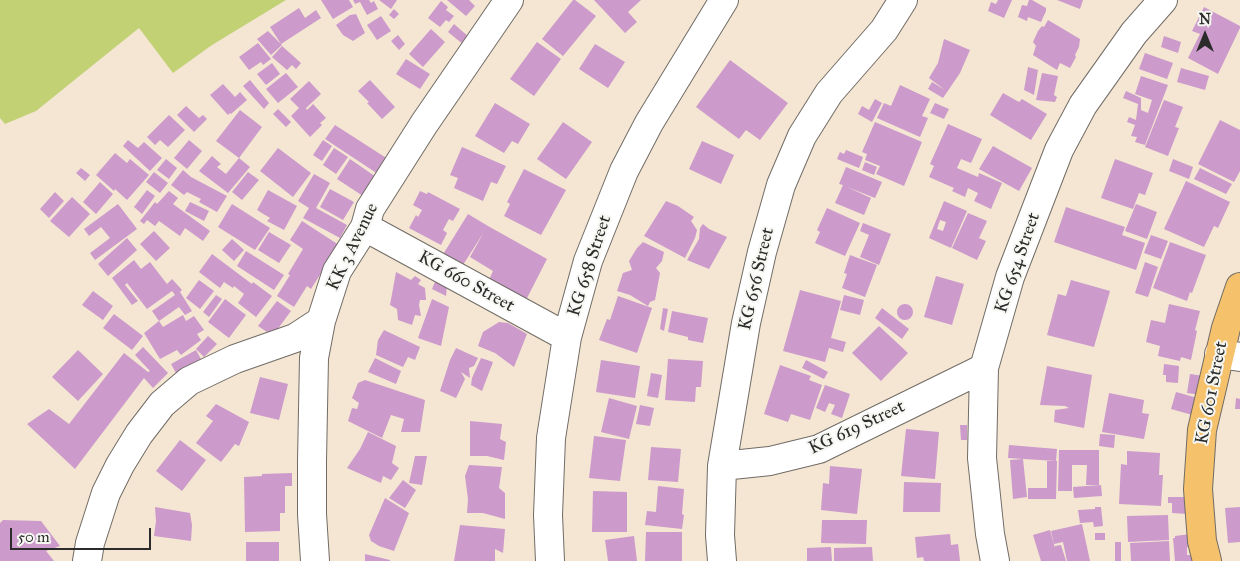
<!DOCTYPE html>
<html>
<head>
<meta charset="utf-8">
<style>
  body { margin:0 }
  #map { position:relative; width:1240px; height:561px; overflow:hidden; background:#f4e6d3; font-family:"IM FELL Great Primer",serif }
  canvas { display:block }
  .north { position:absolute; left:1180px; top:10px; width:50px; height:50px; -webkit-text-stroke:4px #f6f6f2; paint-order:stroke; rotate:0deg; font-size:14px; font-weight:700; line-height:20px; text-align:center; color:#2b2b2b }
  .north::after { content:''; display:block; margin:auto; width:18px; height:22px; background:#2b2b2b; clip-path:polygon(50% 0,100% 100%,50% 72%,0 100%) }
  .scale { position:absolute; left:10px; top:528px; width:141px; height:22px; box-sizing:border-box; border:2px solid #2b2b2b; border-top:0; padding-left:6px; font-size:15px; line-height:18px; white-space:nowrap; color:#2b2b2b; -webkit-text-stroke:4px #f6f6f2; paint-order:stroke }
</style>
</head>
<body>
<div id="map">
<canvas width="1240" height="561"></canvas>
<div class="north">N</div>
<div class="scale">50 m</div>
</div>
<script>
const ctx = document.querySelector('canvas').getContext('2d');
ctx.lineJoin = 'round';
function fillPath(path, color) { ctx.fillStyle = color; ctx.fill(path, 'evenodd'); }
function stroke(path, color, width, dash) { ctx.strokeStyle = color; ctx.lineWidth = width; ctx.lineCap = dash ? 'butt' : 'round'; ctx.setLineDash(dash || []); ctx.stroke(path); }
function write(font, color, halo, rows, align = 'center') {
  ctx.font = font + ' "IM FELL Great Primer",serif'; ctx.lineWidth = 4; ctx.setLineDash([]); ctx.textBaseline = 'middle'; ctx.strokeStyle = halo; ctx.fillStyle = color; for (const [text, x, y, turn = 0] of rows) {
    ctx.save(); ctx.translate(x, y); ctx.rotate((+turn || 0) * Math.PI / 180); ctx.textAlign = isNaN(turn) ? turn : align; if (halo) ctx.strokeText(text, 0, 0); ctx.fillText(text, 0, 0); ctx.restore();
  }
}
const green = new Path2D(`
  M0,0h286l-74,45 -39,28 -34,-45 -103,83 -31,13 -5,-6z`);
const building = new Path2D(`
  M321,0h28l4,7 -20,12z
  M353,0h16l2,3 3,-2 4,8 -11,6 -7,-13 -5,2z
  M379,0h18l-6,9z
  M447,0h22l6,6 -9,10z
  M573,0h2l21,16 -33,40 -21,-17z
  M594,0h47l-13,12 9,10 -12,11z
  M998,0h14l-8,18 -16,-7 3,-9 5,2z
  M1029,0h3l14,8v3l-5,11 -13,-5 -1,4 -9,-4 4,-12 5,1z
  M1057,0h26l-3,9z
  M441,1l7,6 -2,3 8,6 -5,6 -3,-2 -6,7 -12,-9z
  M1204,7l36,19v2l-22,46 -30,-16 12,-24 -8,-3z
  M299,8l6,10 11,-8 5,8 -40,26 -11,-17z
  M394,9l5,5 -5,5 -5,-4z
  M356,14l9,19 -12,8 -10,-6 -7,-10 14,-10z
  M381,16l10,15 -14,9 -10,-15z
  M1048,20l32,19 -1,8 -4,8 1,2 -6,11 -10,-5 -3,7 -24,-15 3,-9 -3,-4 5,-11 4,-5 2,1z
  M454,24l16,14 -6,7 -16,-13z
  M431,29l14,13 -22,25 -14,-13z
  M268,31l14,14 -11,10 -14,-16z
  M398,35l7,9 -6,6 -8,-9z
  M1164,36l17,6 -3,11 -17,-6z
  M944,39l26,11 -10,23 -17,25 -15,-9 4,-7 13,8 -16,-12 9,-15z
  M537,42l24,17 -27,37 -24,-17z
  M258,43l13,16 -8,6 -2,-3 -12,8 -10,-13z
  M595,44l30,18 -17,26 -29,-19z
  M282,46l19,17 -5,6 -4,-4 -5,5 -15,-13z
  M1145,53l28,10 -6,16 -28,-10z
  M406,59l24,15 -10,15 -24,-15z
  M730,60l58,43 -28,37 -14,-10 -7,9 -43,-32z
  M272,63l8,11 -14,11 -9,-11z
  M1028,67l10,3 -4,25 -10,-5z
  M1181,68l28,8 -4,14 -28,-8z
  M286,73l12,14 -20,16 -12,-14z
  M1042,73l16,3 -4,19 3,2 -2,5 -19,-2z
  M1141,76l27,9 -23,60 -10,-3 2,-5 -6,-1 4,-11 -8,-3 2,-5 7,3 2,-16 -15,-6 3,-7 15,7v12l7,3 4,-13 -17,-6z
  M250,80l19,23 -5,6 -21,-23z
  M370,80l25,27 -13,12 -15,-16 2,-1 -11,-11z
  M309,81l12,13 -15,14 1,2 6,-6 13,14 -6,5 2,2 -12,12 -19,-21 8,-8 -9,-9z
  M223,84l12,13 5,-5 7,8 -16,14 -1,-1 -2,2 -18,-20z
  M900,85l30,14 -8,17 6,2 -8,19 -43,-19 7,-15 7,3z
  M1003,93l16,9 3,-3 25,15 -16,26 -41,-25z
  M875,99l7,4 -10,19 -14,-8 4,-8 7,4z
  M1164,100l19,7 -8,20 4,1 -11,28 -23,-9z
  M495,103l35,21 -12,20 -6,-3 -8,12 -29,-17z
  M935,103l14,6 -5,10 -14,-6z
  M186,106l13,12 4,-3 4,4 -13,13 -17,-17z
  M278,109l13,13 -5,5 -13,-13z
  M240,110l22,17 -23,31 -23,-17z
  M169,115l16,15 -17,17 -8,-7 -5,5 -8,-8z
  M1220,120l20,10v41l-6,11 -36,-18z
  M563,122l29,20 -26,37 -29,-20z
  M875,122l47,20 -18,44 -28,-12 4,-8 -15,-6 2,-6 -5,-2z
  M948,124l34,15 -11,24 -10,-4 -4,9 21,9 1,-4 23,10 -11,26 -17,-8 4,-8 -10,-5 -3,9 -13,-6 2,-3 -25,-11 5,-11 -4,-2z
  M335,125l56,36 -10,15 -56,-37z
  M128,140l10,8 6,-6 18,16 -12,13 -27,-25z
  M189,140l13,11 -15,18 -13,-11z
  M323,140l9,6 -10,15 -9,-6z
  M702,141l32,14 -13,29 -32,-15z
  M993,146l39,22 -13,23 -40,-22z
  M462,147l44,19 -9,18 -6,-2 -8,19 -29,-13 4,-10 -8,-3z
  M278,148l33,25 -18,24 -33,-26z
  M334,148l14,9 -12,17 -13,-9z
  M846,150l17,7 -4,11 -22,-9 3,-7 4,2z
  M115,153l12,10 3,-4 19,16 -22,25 -12,-11 -1,2 -18,-16z
  M212,156l9,8 -4,3 9,7 13,-16 11,9 -22,26 -29,-22z
  M166,159l11,9 -8,11 -12,-9z
  M350,159l26,18 -13,19 -26,-17z
  M1115,159l38,14 -8,22 -6,-2 -6,16 -32,-11z
  M1173,159l20,8 -4,12 -20,-8z
  M865,162l12,5 -3,8 -12,-5z
  M846,167l36,15 -7,16 -28,-11 24,11 -7,17 -29,-12 8,-18 -4,-1z
  M81,168l9,7 -5,6 -9,-8z
  M1200,168l32,16 -6,10 -32,-15z
  M524,169l42,21 -25,45 -37,-19 6,-12 -3,-2z
  M183,170l8,7 36,19 -10,16 -18,-10 2,-3 -14,-7 -3,3 -13,-10z
  M154,172l14,11 -8,10 -14,-11z
  M248,172l11,8 -17,20 -10,-8z
  M314,174l16,9 -14,25 31,17 -7,13 -37,-20 6,-10 -11,-7z
  M1186,181l44,21 -12,26 -4,-2 -10,21 -40,-18z
  M100,182l13,12 -17,20 -13,-12z
  M330,189l24,13 -11,18 -23,-13z
  M147,190l8,6 -13,18 -8,-7z
  M268,190l29,16 -13,24 -17,-9 3,-3 -13,-8z
  M169,191l9,7 -5,6 37,27 -7,10 -18,-13 -5,8 -21,-15 -4,5 -8,-6 -3,4 -4,-3 15,-19 2,2z
  M420,191l7,3 1,-2 32,17 -7,12 -4,-2 -6,11 4,3 -6,12 -32,-17 7,-13 2,2 4,-7 -9,-5z
  M55,192l9,9 -15,17 -9,-9z
  M72,197l18,17 -21,23 -19,-16z
  M666,201l12,5 16,11 -3,4 6,9 -2,8 -10,20 -41,-22z
  M944,201l23,10 -16,37 -22,-10zM940,220l6,2 -3,9 -6,-2z
  M190,202l19,9 -5,10 -19,-10z
  M118,204l19,25 -42,31 -5,-7 20,-15 -9,-11 -12,9 -5,-7z
  M232,204l38,24 -15,22 -37,-23z
  M1136,204l21,8 -10,27 -22,-8z
  M1066,207l59,20 -3,8 23,8 -9,27 -82,-28z
  M827,208l33,15 -15,33 -30,-13 5,-11 -3,-2z
  M968,213l19,8 -8,17 7,3 -9,19 -25,-12z
  M468,214l20,12 59,33 -21,41 -37,-20 4,-9 -23,-14 14,-25 -23,36 -19,-12z
  M302,221l37,24 -28,44 -4,-3 -13,21 -17,-11 13,-21 -2,-1 15,-25 -13,-9z
  M863,223l28,11 -12,31 -19,-8 9,-22 -9,-4z
  M703,224l6,5 18,8 -18,32 -22,-9 12,-21 1,-11z
  M154,231l16,17 -14,13 -16,-17z
  M269,232l22,13 -12,18 -21,-13z
  M1151,235l17,6 -7,18 -17,-6z
  M127,238l10,12 -29,26 -10,-12z
  M232,239l12,11 -10,11 -12,-11z
  M643,242l21,10 -2,9 -6,7 4,5 -5,27 -5,2 -2,4 -18,-11 -13,-4 6,-18 9,-3 -3,-9 8,-13z
  M1170,242l36,13 -14,38 -2,-1 -3,9 -34,-13z
  M246,251l38,24 -10,15 -37,-24z
  M212,254l40,30 1,-2 19,14 -16,21 -18,-14 6,-9 -10,-8 -1,2 -9,-6 -4,6 -21,-16z
  M850,255l27,10 -12,32 -23,-9 5,-14 -3,-1z
  M134,260l7,9 9,-7 17,22 5,-5 10,11 -2,2 12,19 -7,4 -6,-8 -20,14 -7,-10 23,-16 -3,-4 -25,18 -20,-26 -2,2 13,16 -6,4 -20,-27z
  M1145,262l13,5 -10,30 -13,-4z
  M396,272l15,8 4,-4 6,4 -3,4 7,4 1,12h-6l-1,5 2,11 -6,-1 -3,10 -14,-5 -1,-11 -7,-4z
  M936,276l28,8 -12,41 -28,-8z
  M437,277l10,9 -1,10 -14,-7z
  M199,280l15,11 -14,18 -14,-11z
  M1071,280l39,11 -16,56 -47,-12 11,-41 8,2z
  M800,290l41,11 -10,37 15,4 -3,10 -14,-4 -4,14 -42,-11z
  M93,291l20,15 -10,14 -21,-15z
  M216,295l6,4 -13,18 -6,-5z
  M844,295l20,5 -4,15 -20,-5z
  M618,296l34,12 -15,45 -38,-13 8,-21 3,1z
  M225,299l21,16 -17,23 -21,-16z
  M432,299l17,8 -8,39 -23,-8z
  M277,301l14,10 -14,19 -10,2 -9,-6z
  M897 312a8 8 0 1 1 16 0a8 8 0 1 1-16 0Z
  M1169,304l31,7 -5,19 2,1 -6,29 -10,-3 -1,4 -22,-5 2,-10 -14,-4 5,-22 14,3z
  M663,308l5,1 -4,22 -4,-2z
  M882,308l27,21 -7,10 -27,-21z
  M672,311l36,7 -5,25 -15,-3v-3l-20,-5z
  M114,314l29,22 -11,14 -29,-22z
  M183,315l3,6 8,-5 10,14 -7,4 4,6 -20,15 -4,-5 -17,9 -16,-26 15,-12 4,6z
  M499,322l9,1 19,11 -13,33 -19,-14 -17,-7 5,-14z
  M879,326l29,27 -27,28 -29,-28z
  M384,330l36,17 -5,13 -7,-3 -5,10 -27,-12 2,-15z
  M208,336l9,8 -13,13 -8,-8z
  M143,347l25,26 -15,15 -9,-10 -69,91 -48,-45 22,-15 20,15 55,-71 24,19 2,-1 -15,-16z
  M456,348l22,10 -4,8 -5,2 1,10 -9,-6 4,7 -9,19 -16,-7 10,-31z
  M78,350l25,24 -25,27 -26,-24z
  M196,350l5,9 -25,14 -5,-9z
  M375,358l26,13 -5,13 -28,-12z
  M481,358l12,4 -11,29 -11,-6 1,-7z
  M668,359l35,2 -2,26h-5l-1,15 -30,-2z
  M601,360l39,6 -5,32 -39,-6z
  M806,360l22,12 -4,7 -22,-11z
  M1164,364l15,2 -1,17 -12,-1v-7h-3z
  M780,365l31,11 -2,4 13,5 -12,35 -19,-6 -3,8 -24,-8z
  M1047,366l45,9 -8,53 -30,-6 1,-12 14,-2 -4,-2 -25,-1z
  M651,373l11,2 -4,23 -11,-2z
  M1190,374l14,2 -3,19 -14,-2z
  M260,377l28,7 -9,36 -29,-7z
  M365,380l60,20 -5,32h-19l3,-13 -13,-4 -9,23 -34,-17 4,-13 5,1 2,-6 -7,-5 6,-15z
  M825,385l25,9 -8,24 -11,-4 4,-9 -6,-2 -4,9 -9,-4z
  M1176,392l25,7 -5,17 -25,-7z
  M1109,393l35,7 -2,13 7,1 -5,25 -42,-7z
  M609,398l28,8 -8,33 -28,-7z
  M1236,398l4,1v10h-5z
  M216,404l33,18 -10,24 -4,-2 -14,18 -25,-19 17,-22 -7,-5z
  M640,405l14,3 -4,18 -14,-2z
  M470,421l32,3 -2,15 6,3 -2,18 -17,-4h-17z
  M960,425h7v15h-6z
  M906,429l33,3 -4,47 -34,-3z
  M368,432l28,14 -4,17 7,5 -8,12 -8,-4 -2,7 -34,-15 13,-19z
  M1100,434l15,1 -1,13 -15,-2z
  M594,436l32,4 -6,41 -31,-3z
  M180,440l26,20 -24,31 -26,-20z
  M1009,445l48,4 -1,12 -48,-3z
  M651,447l30,2 -3,33 -30,-2z
  M1059,450h40v35h-13l1,-20h-15v26h-14z
  M1127,451l33,2 -1,22h4l-2,31 -42,-2 2,-40 6,1z
  M415,456h12l-5,29 -13,-2z
  M1023,459l4,38 -14,2 -3,-39z
  M1047,461h10l-1,38h-28v-11h19z
  M469,465l33,2 -3,21 6,5v26l-22,-6h-16l1,-14 -3,-23z
  M830,466l32,3 -5,45 -36,-4 2,-27 6,1z
  M292,473v13h-7v27h-5v18l-35,1 -1,-55 18,-1v-2z
  M403,480l13,10 -11,18 -16,-10z
  M904,482l37,1 -1,29h-37z
  M1101,485l1,11 -28,2 -1,-11z
  M658,486l26,3 -2,25 2,1 -2,14 -37,-4 2,-14 9,1z
  M593,491l34,1v40h-35z
  M1168,497h20l-1,17 -15,-1v-10h-4z
  M385,498l24,15 -15,38 -15,-5 -8,-5 -2,-6z
  M155,507l35,6 2,12 -1,16 -37,-5 2,-15z
  M1095,507h6l2,19 -9,1 -1,-5 -13,1 -2,-13 17,-1z
  M1240,507v35l-12,1 -3,-35z
  M1168,515l1,25 -41,2 -1,-26z
  M3,520l38,1 19,25 -14,5 8,10h-54v-38z
  M822,520h45l-1,24 -45,-1z
  M1082,524l8,37h-23l-4,-19 -9,2 -3,-13z
  M460,525l45,4 -2,24 -8,-4v12h-41z
  M1050,530l5,18v-2l6,-1 5,16h-25l-8,-26z
  M646,532h36v29h-37z
  M1095,533h10v7h-10z
  M950,534l1,11 7,-1 2,17h-36l-1,-4 -6,1 -2,-21z
  M1190,534l1,13h-4v8h5l1,6h-18l-2,-23h2v-2z
  M634,536l3,25h-29l-3,-21z
  M1169,541l1,20h-39l-1,-18z
  M246,542h33v19h-33z
  M1115,542h6v19h-6z
  M831,547l1,14h-25v-13z
  M872,547l1,14h-39v-13z
  M365,554l25,6v1h-25z`);
const minor = new Path2D(`
  M365,227l202,110
  M1219,354l21,3
  M722,466l48,-5 49,-12 165,-81
  M87,561l3,-18 16,-50 14,-28 19,-31 23,-30 27,-23 46,-22 60,-21 26,-17
  M315,561l-3,-47v-53l2,-103 7,-37 16,-50 28,-44 5,-18 54,-85 85,-124
  M550,561l-2,-46 3,-77 16,-101 21,-76 36,-90 25,-48 75,-123
  M722,561l-2,-26 2,-69 24,-143 16,-71 19,-67 21,-49 27,-43 55,-63 19,-30
  M995,561l-5,-27 -8,-76 2,-90 26,-91 49,-127 24,-45 51,-72 29,-33`);
const major = new Path2D(`
  M1207,561l-5,-20 -4,-52 4,-59 24,-102 14,-41`);
const streetNames = [
  ["KK 3 Avenue",353,247,-64],
  ["KG 654 Street",1018,263,-71],
  ["KG 658 Street",590,266,-72],
  ["KG 656 Street",757,279,-77],
  ["KG 660 Street",466,282,29],
  ["KG 601 Street",1212,393,-79],
  ["KG 619 Street",857,428,-25]
];
fillPath(green, '#c1d174');
fillPath(building, '#cc9acb');
stroke(minor, '#716c66', 30);
stroke(major, '#716c66', 30);
stroke(minor, '#fff', 28);
stroke(major, '#f5c16b', 28);
write('18px', '#2b2b2b', '#f6f6f2', streetNames);
</script>
</body>
</html>
